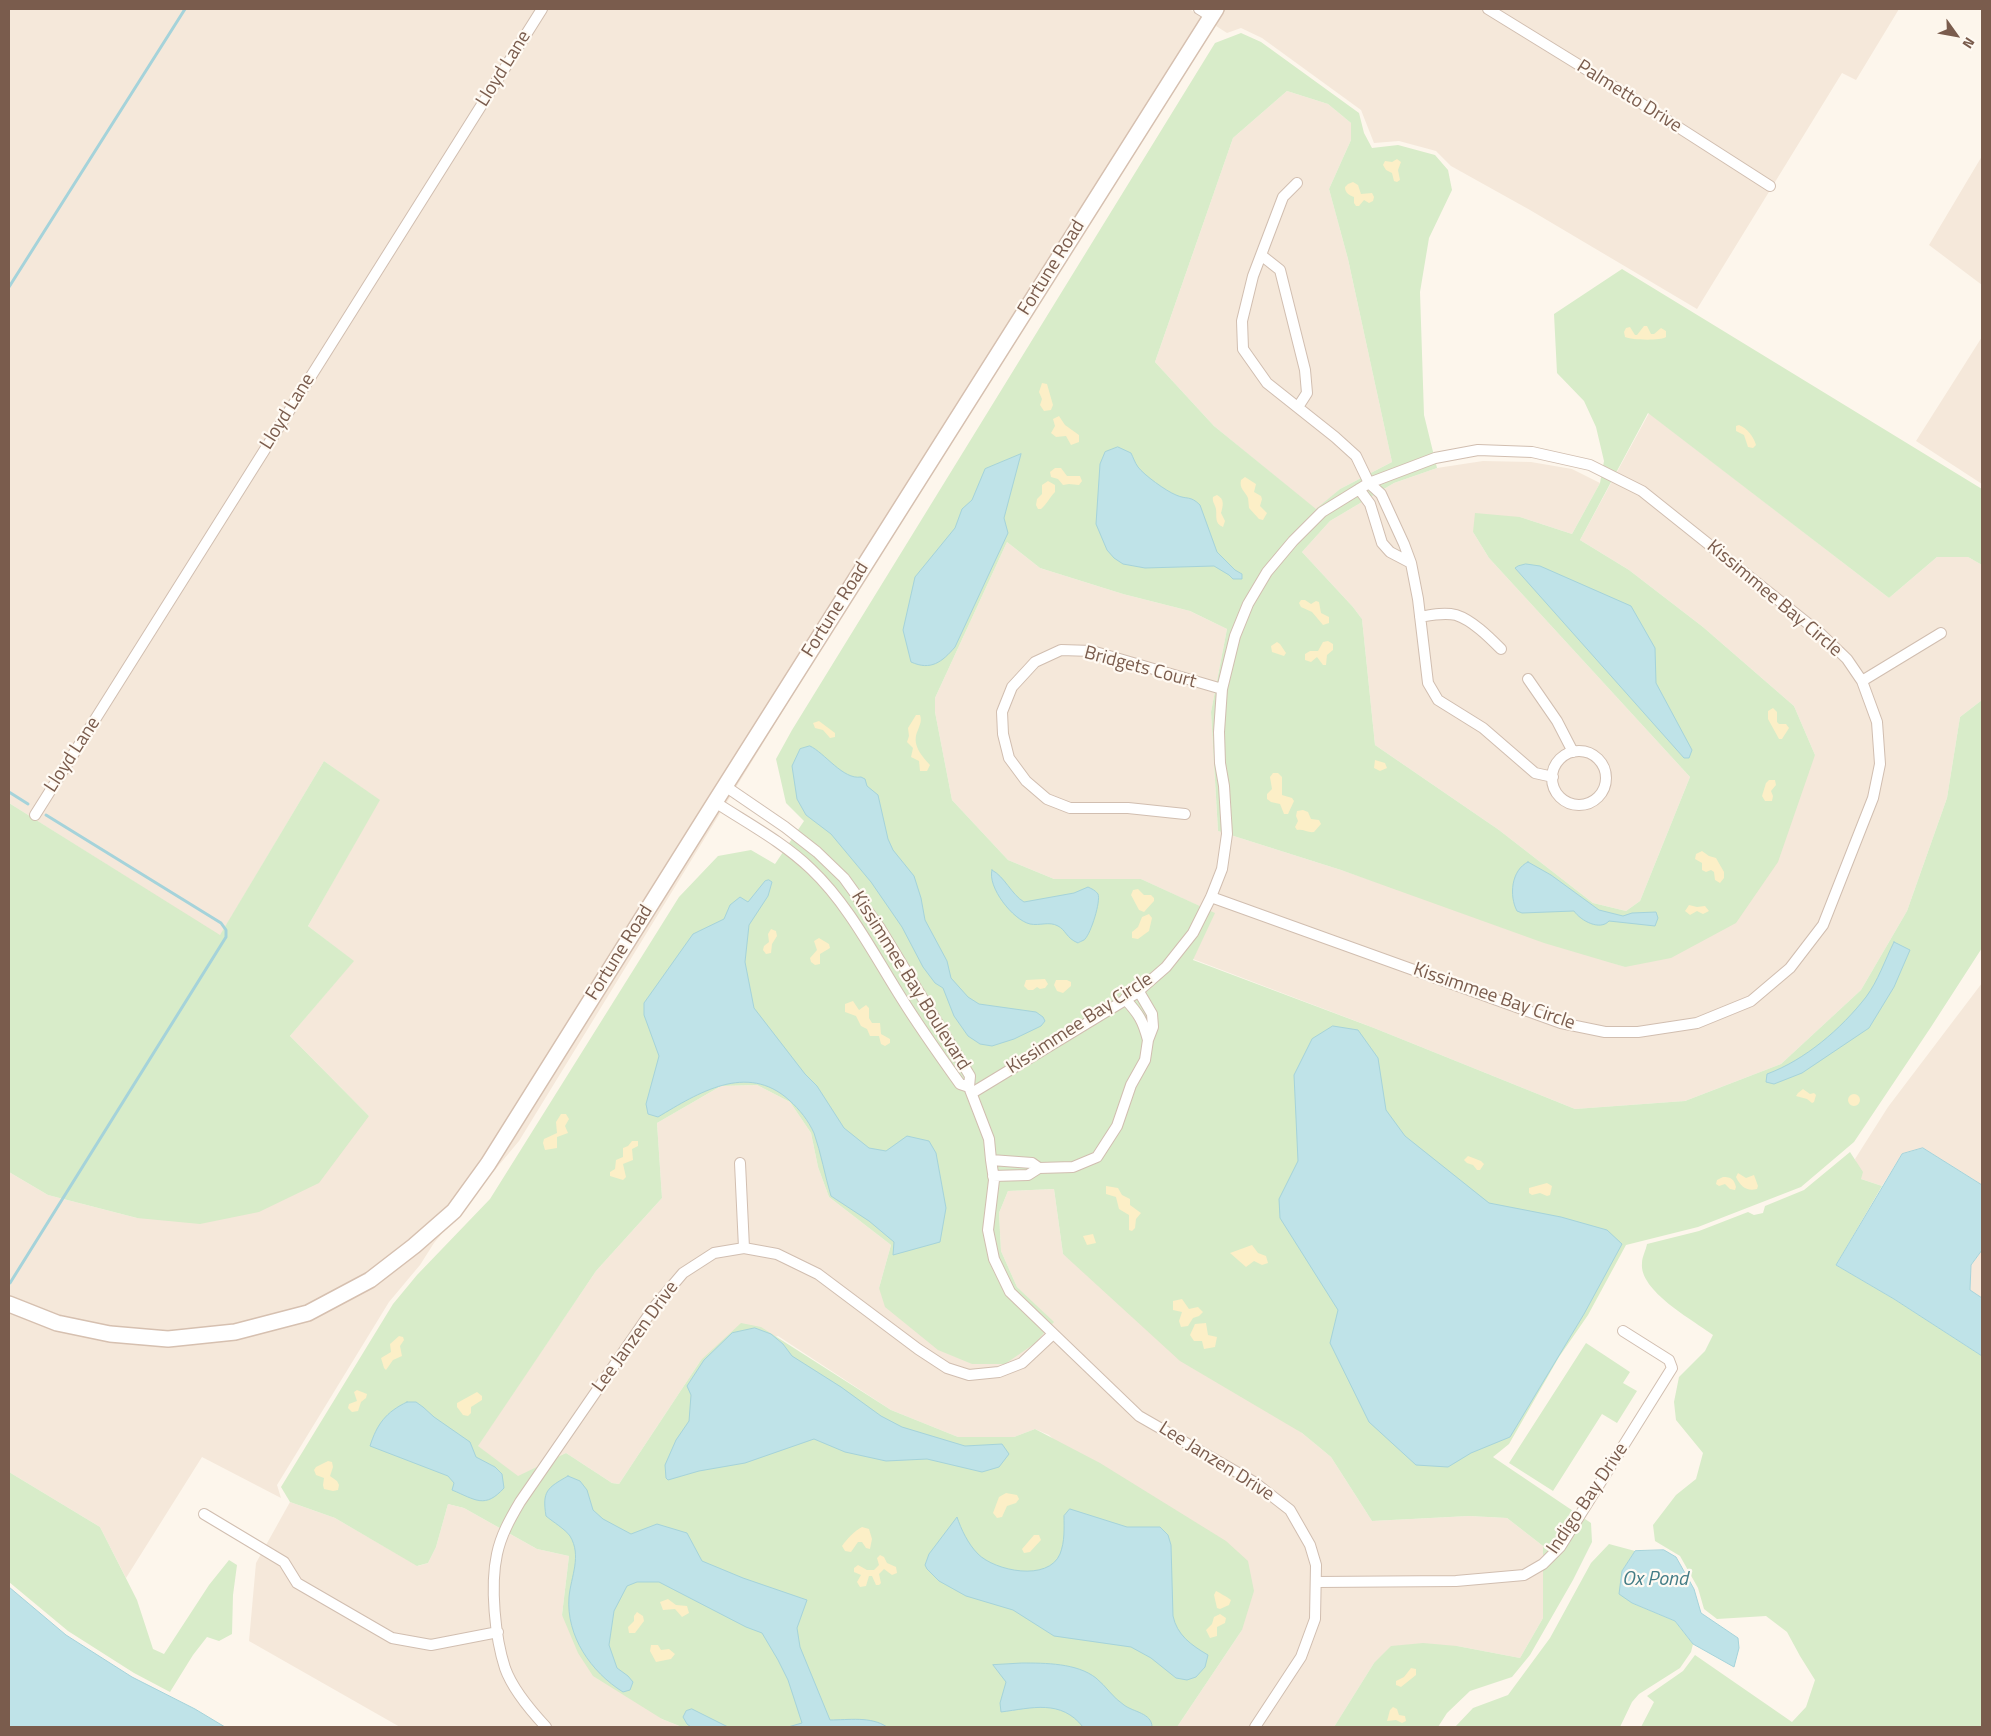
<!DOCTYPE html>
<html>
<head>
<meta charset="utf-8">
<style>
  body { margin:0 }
  #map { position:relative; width:1991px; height:1736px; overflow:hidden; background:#fdf6ec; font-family:"Titillium Web",sans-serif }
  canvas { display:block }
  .frame { position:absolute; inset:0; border:10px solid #7a5c4d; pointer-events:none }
  .north { position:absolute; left:1931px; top:10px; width:50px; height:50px; -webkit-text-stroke:4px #fffaf3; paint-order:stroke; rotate:122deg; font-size:14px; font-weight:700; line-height:20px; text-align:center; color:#7a5c4d }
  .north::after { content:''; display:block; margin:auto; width:18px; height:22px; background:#7a5c4d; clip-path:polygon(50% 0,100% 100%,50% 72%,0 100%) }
</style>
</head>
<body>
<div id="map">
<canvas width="1991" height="1736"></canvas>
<div class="frame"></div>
<div class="north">N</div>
</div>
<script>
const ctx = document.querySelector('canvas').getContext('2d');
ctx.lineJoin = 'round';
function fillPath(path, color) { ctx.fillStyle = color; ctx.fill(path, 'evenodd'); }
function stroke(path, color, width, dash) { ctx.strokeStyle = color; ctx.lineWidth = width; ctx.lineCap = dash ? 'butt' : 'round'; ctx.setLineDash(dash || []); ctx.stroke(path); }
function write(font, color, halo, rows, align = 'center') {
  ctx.font = font + ' "Titillium Web",sans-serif'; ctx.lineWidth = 4.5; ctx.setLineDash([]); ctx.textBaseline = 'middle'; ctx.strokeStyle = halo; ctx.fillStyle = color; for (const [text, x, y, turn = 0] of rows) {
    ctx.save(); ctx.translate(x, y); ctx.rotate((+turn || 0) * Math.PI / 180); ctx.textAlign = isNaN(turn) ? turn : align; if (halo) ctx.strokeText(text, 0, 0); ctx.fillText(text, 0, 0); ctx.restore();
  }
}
const residential = new Path2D(`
  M9,9h1180l15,9 -721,1143 -33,46 -83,68 -61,33 -73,19 -66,6 -57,-4 -52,-11 -49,-20v-126l39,23 89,23 232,-102 -79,-80 63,-75 -45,-35 71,-126 -55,-39 -104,175 -211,-133z
  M1223,9h676l-43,71 -14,-7 -145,236 -167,-99 -79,-44 -15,-15 -37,-10 -25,2 -13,-33 -99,-72 -21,-10 -14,5 -14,-9z
  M1287,91l41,13 23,19v17l-22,49 19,70 44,203 -52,27 -24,21 -102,-84 -59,-64 78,-224z
  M1982,156v129l-53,-40z
  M1982,337v147l-66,-43z
  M1649,413l240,185 48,-41h31l14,8v135l-22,17 -13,81 -40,113 -46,79 -80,74 -96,37 -110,8 -201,-81 -181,-69 21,-46 -73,-34h-87l-46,-19 -56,-60 -17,-88v-14l72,-156 33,26 83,26 67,17 37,18 -16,83 7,119 123,39 284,97 190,-212 -21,-49 -91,-79 -74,-57 -49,-30z
  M1483,461l48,1 41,7 28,14 -28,51 -52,-17 -47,15 16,26 201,219 -50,124 -14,10 -33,-8 -94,-73 -124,-85 -13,-126 -9,-12 -51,-55 28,-31 64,-38 43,-15z
  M916,494l-397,647 -46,55z
  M1982,983v202l-59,-37 -21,6 -20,32 -21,-7 -6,-20 33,-52z
  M757,1085l33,17 21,31 7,34 11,30 62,48 -12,43 174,34 -36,-35 -16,-36 -2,-38 9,-22 46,-2 9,65 239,179 29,24 41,64 97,-5 38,2 36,28v72l-23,40 -63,-12 -83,17 -40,64h-157l65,-97 -193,-195 -14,-6 -21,8h-56l-67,-27 -113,-74 -77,24 -82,124 -7,-1 -46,-30 -48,24 -41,-31 119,-175 66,-73 -5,-75 64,-37z
  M455,1218l-21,25 -14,22 -31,37 -112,183 4,13 -79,-41 -76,121 -26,-51 -91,-55v-163l102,30 200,-22z
  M1982,1250v48l-12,-8 1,-25z
  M290,1502l45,16 83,48 10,-3 8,-16 12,-43 16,4 73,41 32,7 -7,59 100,104 20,8h-282l-151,-86 7,-78z`);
const green = new Path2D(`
  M1241,33l20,9 98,71 5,20 8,15 26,-3 37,10 13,15 4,20 -23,48 -9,54 4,123 13,53 -43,15 -64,38 -28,31 51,55 9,12 13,126 124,85 94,73 33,8 14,-10 50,-124 -201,-219 -16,-26 2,-19 45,4 52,17 28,-51 4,-22 -8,-34 -12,-26 -27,-28 -3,-59 68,-45 360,220v76l-14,-8h-31l-48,41 -241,-185 -68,127 49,30 74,57 91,79 21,49 -37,107 -42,61 -65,35 -46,9 -81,-24 -203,-73 -123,-39 -7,-119 16,-83 -37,-18 -67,-17 -83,-26 -33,-26 -72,156v14l17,88 56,60 46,19h87l74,34 -22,47 181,68 201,81 110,-8 96,-37 80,-74 46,-79 40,-113 13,-81 22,-17v248l-51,79 -77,115 -53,45 -103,40 -72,18 -38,70 -29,42 -50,87 -16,13 98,66 1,19 -19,38 -43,75 -18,22 -42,14 -23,22 -9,14h-104l40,-64 17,-17 32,-3 34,3 63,12 23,-40v-72l-36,-28 -38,-2 -97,5 -41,-64 -29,-24 -122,-72 -117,-107 -9,-65 -46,2 -9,22 2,38 16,36 37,35 -20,22 -29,20h-33l-34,-14 -53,-43 -6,-19 12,-43 -62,-48 -11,-30 -7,-34 -21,-31 -33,-17 -36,1 -64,37 5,75 -66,73 -118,175 40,30 48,-23 46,30 7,1 82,-124 40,-37 20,4 130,83 67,27h56l21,-8 65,34 126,78 22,20 6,30 -12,39 -65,97h-495l-20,-8 -69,-43 -15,-23 -16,-38 7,-59 -32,-7 -73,-41 -16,-4 -12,43 -8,16 -11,3 -82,-48 -45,-16 -9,-15 112,-183 24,-29 73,-76 189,-302 39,-41 33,-6 24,14 29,-43 -18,-18 -10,-44 16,-29 423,-687zM1287,91l41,13 23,19v17l-22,49 19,70 44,203 -52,27 -24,20 -102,-83 -59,-64 78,-224z
  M324,761l56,39 -72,126 46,35 -64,75 79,80 -50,67 -60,29 -59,12 -63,-6 -89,-23 -39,-23v-369l211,132z
  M1850,1152l13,20 -2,7 21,7 -46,79 58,34 88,57v371h-341l13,-25 -7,-6 36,-25 12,-16 97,67 14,-15 9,-27 -15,-24 -13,-24 -21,-16 -49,3 -13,-10 -6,-21 -18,-32 -25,-15 -2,-16 23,-30 20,-16 7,-26 -27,-33 -2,-18 5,-25 26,-26 8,-16c-20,-15 -74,-44 -71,-72 0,-6 4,-13 5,-19l52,-13 49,-19 6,3 9,-2 2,-7 39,-16z
  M1586,1343l44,29 -7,11 14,8 -20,32 -15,-9 -49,77 -44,-28z
  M9,1472l91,55 37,73 16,49 11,5 45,-69 20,-25 8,5 -4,30 -1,39 -13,7 -12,-4 -14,18 -23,37 -36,-19 -66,-42 -59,-49z
  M1609,1544l26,7 -13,20 10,32 43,18 18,23 -2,8 -11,16 -41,26 -7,8 -12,25h-165l18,-19 35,-13 42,-57 41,-75z`);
const sand = new Path2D(`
  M1397,159l4,3 -3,8 2,10 -3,2 -3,-1 -2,-8 -6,-3 -3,-5 2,-4 7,1z
  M1353,182l5,3 3,9 11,-1 2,4 -1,4 -4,2 -5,-3 -5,6h-3l-2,-3v-6c-5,-2 -9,-4 -9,-10l3,-3z
  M1644,326h3l4,8h3l7,-6 5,3v6c-6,4 -35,3 -41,0l-1,-5 2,-4 4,-1 5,8h2z
  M1042,383l5,1 6,21 -2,5 -7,1 -4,-6 2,-6 -3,-7z
  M1059,416l6,9 14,10v7l-8,3 -5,-9 -10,1 -5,-4 4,-7 -2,-7z
  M1739,425c8,3 15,12 17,20l-3,3 -5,-1 -4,-12 -8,-4v-5z
  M1055,468h6l6,8h13l2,5 -3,4 -10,-1 -6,1 -5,-6 -7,-2 -1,-5z
  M1245,477l11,7 -2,8 7,4 1,3 -2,7 7,7 -4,7 -4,-1 -10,-11 -1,-10c-3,-7 -9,-9 -7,-18z
  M1048,481l7,4v7c-6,6 -8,12 -14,17h-3l-2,-4 1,-6 5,-5v-9z
  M1217,495c8,4 6,11 4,18l4,8 -2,6c-9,-4 -6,-10 -7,-18 -1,-5 -4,-7 -3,-12z
  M1301,600h4l6,4 5,-3 3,1 2,11 8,4v6l-6,2 -11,-13 -11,-5 -2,-4z
  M1328,641l5,3v6l-6,5 -1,10h-3l-6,-8 -6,5 -6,-2v-6l5,-3h8l5,-9z
  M1277,642l3,2 6,9 -2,3 -12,-4 -1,-6z
  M1773,708l4,4v10l2,2h7l3,4 -7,11h-3l-11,-20v-8z
  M916,715h4c2,6 0,9 -2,15 -7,14 3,25 12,35l-3,6h-7l-1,-10 -8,-4 2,-9 -6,-6 2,-6 -1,-8z
  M819,721l16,12v4l-5,1 -7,-8 -8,-2 -2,-5z
  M1375,760l10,3 2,5 -7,3 -6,-3z
  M1273,773h5l4,4v18l10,3 2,3 -6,13h-4l-4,-10 -9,-2 -4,-3v-5l5,-5 -2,-12z
  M1769,780h6l1,5 -5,6 2,5 -1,5h-7l-3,-5 4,-13z
  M1303,810l5,2 3,7 8,1 2,4 -7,8c-6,1 -10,-3 -17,-2l-2,-3 3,-6 -2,-5 1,-5z
  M1702,851l7,5 7,2 8,14v6l-4,5 -5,-3 -1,-8 -3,-2 -5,2 -4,-2v-7l-7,-4 1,-5z
  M1138,889l6,6h7l3,3v3l-10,11 -5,-2 -8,-15 2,-5z
  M1689,905l8,2 8,-1 4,5 -6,3 -6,-3 -7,4 -5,-4z
  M1149,914l3,4 -3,13 -11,8 -6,-1v-6l6,-5 4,-10z
  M771,929l5,2 1,5 -5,8 -1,9 -5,1 -3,-4 1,-4 5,-4 -1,-8z
  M819,938l10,6 1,4 -10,6v10l-5,1 -4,-3 -1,-4 7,-8 -3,-9z
  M1045,979l3,5 -3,4 -5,1 -3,-2 -4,3h-5l-4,-4 2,-6z
  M1056,980h11l4,2v4l-8,7 -6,-2 -3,-6z
  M853,1001l6,9 7,-5 3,3v10l3,5h8l1,11 9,5v4l-5,3 -4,-2 -2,-8h-9l-3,-7 -6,-3 -5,-10 -11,-4v-8z
  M1803,1089l7,5 4,-1 2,2 -2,7 -2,1 -5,-4 -11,-3 2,-3z
  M1848 1100a6 6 0 1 1 12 0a6 6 0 1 1-12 0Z
  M561,1114h5l3,5 -4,7 3,7 -11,4v11l-12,2 -2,-7 1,-4 13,-6 -1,-11z
  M632,1141h6v5l-6,3 1,11 -10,4 3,13 -3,3 -13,-4v-4l5,-3 1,-9 7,-3v-9l5,-2z
  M1468,1156l13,5 3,3 -4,6h-3l-4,-5 -6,-2 -3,-3z
  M1738,1173l8,5 8,-3 4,11 -1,3c-10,3 -17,-3 -21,-12z
  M1723,1177c8,0 11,2 13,10l-1,3 -5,-1 -5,-5 -6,2 -3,-2 1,-4z
  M1547,1183l5,3 -2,9 -3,1 -7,-3 -8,2 -3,-2v-5z
  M1106,1186l12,2 4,7 8,4v6l11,8 -5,6 -1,9 -3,3 -3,-1v-15l-10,-6 -3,-12 -10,-3z
  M1093,1234l3,9 -9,2 -4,-9z
  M1252,1245l6,8 8,3 2,7 -6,2 -8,-4 -8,6 -16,-14z
  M1182,1299l7,10 9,-2 5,5 -4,4 -6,2 -5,8 -7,1 -2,-6 3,-9 -9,-2v-9z
  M1206,1323l2,12 9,2 -2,10 -11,2 -2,-8h-8l-4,-6 5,-11z
  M399,1336l4,1 1,3 -4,6 2,10 -9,4 -7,10 -2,-2 -3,-10 10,-6 -1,-8z
  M357,1390l10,4 -1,4 -5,4 -3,9 -6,1 -4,-4 1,-4 8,-3 -3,-9z
  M477,1392l5,4v4l-11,7v6l-3,3 -5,-1 -6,-8v-4z
  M328,1461l4,1 1,5 -3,9 7,5 2,4 -1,5 -5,1 -9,-2 -1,-4 1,-7 -8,-3 -2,-5 2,-3z
  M1006,1493l11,2 2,4 -3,4 -9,3 -5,11 -5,1 -4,-5 6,-16z
  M862,1527l7,2 3,10 -2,10 -4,-1 -4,-6h-4l-7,10 -6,-1 -3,-5c5,-7 12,-15 20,-19z
  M1034,1535h5l2,5 -11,12 -6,1 -2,-4z
  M880,1555l4,2 3,6 9,4 1,6 -5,2 -8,-6 -5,5 2,9 -2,2h-3l-4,-9h-3l-3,10 -6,1 -3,-5 4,-7 -7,-3v-4l4,-3 9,5h7l5,-5 -2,-7z
  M1216,1591c4,2 11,6 15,9l-2,5 -9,4 -3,-1 -3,-13z
  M668,1599l8,6 11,1 2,7 -7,4 -7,-8 -12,1 -3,-8z
  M637,1612l6,4 1,5 -9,12h-6l-1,-6 6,-6v-5z
  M1220,1614l6,4 -1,5 -8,4v9l-7,2 -4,-8 6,-6 2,-7z
  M651,1645h7l3,5 8,-1 6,5 -4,5 -15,3 -6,-11z
  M1411,1668l5,1v6l-15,12 -5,-2v-4l8,-4z
  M1393,1707l4,2 2,6 6,1 1,5 -4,2 -6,-3 -9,1 3,-11z`);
const water = new Path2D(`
  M1118,447l13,6c2,4 4,10 7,14 6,8 28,24 38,28 11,5 14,0 24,10l17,47 18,18 7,4v5h-9l-4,-4 -15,-9 -69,2 -22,-4 -9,-6 -7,-8 -11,-26 4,-60 5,-12z
  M1021,454l-17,64 4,15 -53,114c-13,15 -24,24 -44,15l-8,-32 12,-53 40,-49 7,-19 10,-9 13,-31z
  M1526,564l14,2 91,40 24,42 1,35 36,67 -3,8h-5l-169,-190 3,-2z
  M810,746c15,7 33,34 51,31l4,2 2,7 11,9 10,44 5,11 21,26 7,22 4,22 22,41 4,17 17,19 11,7 57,8 7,5 2,4 -4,5 -27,13 -22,7 -12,-2 -12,-8 -14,-20 -11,-28 -8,-5 -12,-16 -21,-40 -31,-45 -40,-48 -25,-19 -9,-16 -5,-33 8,-17z
  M1528,862l23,13 48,35 24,6 9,-3 24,-1 2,6 -3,8 -46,-5c-9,10 -28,0 -35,-10l-52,2 -5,-2c-8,-15 -6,-41 11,-49z
  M992,870c13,7 19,24 32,32l50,-9 14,-6c4,2 7,3 10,7 3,7 -7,39 -13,45 0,1 -6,3 -7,4 -12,-5 -12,-13 -20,-17 -9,-5 -18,0 -28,-2 -17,-4 -43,-37 -38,-54z
  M769,880l3,2 -4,14 -19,29 -4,37 9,46 51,66 12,12 27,42 25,20 17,3 21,-15 22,5 7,12 10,55 -6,34 -47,13 1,-13 -25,-21 -38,-25c-6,-20 -10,-43 -17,-63 -6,-13 -14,-23 -25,-33 -42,-38 -91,-7 -131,17l-10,-3 -2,-10 13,-48 -15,-41v-12l49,-69 31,-15 6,-14 10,-8 8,5 17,-21z
  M1894,942l16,8 -16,37 -25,41 -67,45 -28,11 -8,-2 1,-8c38,-14 74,-45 99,-77 12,-16 19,-37 28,-55z
  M1333,1026l25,4 20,28 8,52 19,26 84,67 72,14 46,13 15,14 -38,70 -74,123 -39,16 -23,14 -32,-2 -47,-43 -39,-79 8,-33 -58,-92 -1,-19 19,-38 -4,-86 18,-36z
  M1923,1148l59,37v65l-11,15 -1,25 12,8v58l-88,-57 -58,-34 66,-111z
  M755,1328l16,6 12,10 9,12 49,31 40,29 21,11 63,19 37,-2 7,10 -10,13 -17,5 -55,-13 -41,2 -41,-9 -31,-13 -69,24 -46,8 -31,9 -2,-2 -1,-13 11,-25 13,-19 2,-26 -4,-9 17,-26 28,-27z
  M407,1402h9l7,5 11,10 36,25 6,15 19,10 7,7 2,14c-19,21 -28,12 -52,2l2,-7 -6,-7 -78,-30c7,-22 16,-34 37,-44z
  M568,1476l12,5 7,9 6,20 10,9 28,15 26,-10 30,9 15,28 41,17 64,22 -10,28 3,19 30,73c18,0 41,-4 57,7h-99l14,-4 -14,-43 -10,-20 -16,-27 -16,-6 -87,-45h-22l-10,4 -13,25 -5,34 8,23 11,8 5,6 -3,8 -7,2c-32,-20 -57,-56 -54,-95 2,-21 13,-41 1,-61 -5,-7 -17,-14 -24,-20 -4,-25 1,-28 22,-40z
  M1070,1509l57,18h33l8,8 3,10 2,71c4,19 18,29 35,39l-3,12 -9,10 -9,3 -11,-2 -25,-20 -20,-11 -77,-11 -41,-26 -47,-14 -27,-15 -12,-12 -2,-4 4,-11 28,-37c4,12 11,27 21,37 17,17 70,28 82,0 5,-13 4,-25 4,-38z
  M1664,1550l12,7 18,32 7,24 37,25 1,10 -5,19 -41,-23 -18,-23 -43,-18 -13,-9 3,-23 13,-20z
  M9,1587l57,48 66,42 63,32 30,18h-216z
  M1022,1663c23,0 55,0 74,15 10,8 17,20 28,27 9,7 28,8 28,22h-69c-22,-28 -51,-19 -82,-15l-1,-9 6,-21 -13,-17z
  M692,1709l36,18h-37l-4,-3 -4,-7 3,-6z`);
const stream = new Path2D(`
  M9,287l176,-278
  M9,792l19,12
  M10,1283l216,-346v-7l-5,-7 -175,-108`);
const street = new Path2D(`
  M1199,9l13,8
  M1488,9l151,93 131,84
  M1297,183l-14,14 -30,79 -11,45 1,28 24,34 68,54 21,19 13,27 12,11 23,50 7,19 7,36 10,84 10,17 45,28 52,45 18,4
  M1261,255l19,15 25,100 2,23 -9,14
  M1359,489l11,15 12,39 8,9 21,11
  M1420,617c11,-2 24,-5 36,-2 16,5 33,22 45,34
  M1528,679l29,42 16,31
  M1862,681l79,-48
  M1552 778a27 27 0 1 1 54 0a27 27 0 1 1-54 0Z
  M725,786l60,41 32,25 27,26 36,50 90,148 -1,11 20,52 2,21 3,20 -6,50 6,29 16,33 129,124 115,66 36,28 20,35 6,20 -1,54 -14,38 -46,70
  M715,802c32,21 68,40 96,67 38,36 63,86 91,130 18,29 38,57 58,85l9,3
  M1185,814l-57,-6h-58l-23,-9 -21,-18 -17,-23 -6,-24 -1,-22 10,-25 23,-25 26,-12 31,1 130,38
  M35,815l507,-806
  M1125,999c14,15 18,22 23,41
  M972,1093l163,-99 31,-27 27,-34 18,-36 11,-28 5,-35 -3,-48 -4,-23 -1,-31 3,-43 13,-53 13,-32 19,-32 26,-31 29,-29 47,-29 66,-25 43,-8 54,2 58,13 52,26 179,143 26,25 15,22 15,41 3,42 -7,34 -50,127 -33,43 -39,33 -54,22 -59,9h-33l-44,-9 -350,-126
  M991,1160l41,3 7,5 34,-1 24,-10 20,-31 14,-41 14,-25 3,-20 5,-13 -1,-13 -14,-24
  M740,1163l4,85
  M993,1176l35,-1 11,-7
  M204,1514l80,48 13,21 95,55 39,7 67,-13
  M1317,1582l139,-1 68,-6 19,-11 17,-17 112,-179 -3,-8 -46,-29
  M546,1727c-14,-15 -34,-39 -41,-59 -10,-31 -15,-82 -8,-114 4,-19 13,-35 23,-52l135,-196 28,-33 31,-20 30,-5 33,6 41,20 100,75 29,19 22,7 30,-3 23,-9 31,-29`);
const secondary = new Path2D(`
  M9,1304l48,19 53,11 58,5 67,-7 73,-19 62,-33 44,-34 40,-35 34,-47 227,-362 501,-793`);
const streetNames = [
  ["Lloyd Lane",504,69,-58],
  ["Palmetto Drive",1629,97,32],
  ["Fortune Road",1052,268,-58],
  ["Lloyd Lane",288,412,-58],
  ["Kissimmee Bay Circle",1774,599,40],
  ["Fortune Road",836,610,-58],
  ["Bridgets Court",1140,668,15],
  ["Lloyd Lane",73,755,-57],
  ["Fortune Road",620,953,-58],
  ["Kissimmee Bay Boulevard",910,981,58],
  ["Kissimmee Bay Circle",1494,997,19],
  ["Kissimmee Bay Circle",1080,1024,-33],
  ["Lee Janzen Drive",636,1337,-54],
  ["Lee Janzen Drive",1216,1462,32],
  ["Indigo Bay Drive",1588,1499,-56]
];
const waterNames = [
  ["Ox Pond",1655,1580]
];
fillPath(residential, '#f5e8da');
fillPath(green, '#d8ecc9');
fillPath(sand, '#fcefc7');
fillPath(water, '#bfe3e8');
stroke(water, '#a5d3da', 1);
stroke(stream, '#a5d3da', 3);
stroke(street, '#d1beb0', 12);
stroke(secondary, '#d6c0b0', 18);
stroke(street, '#fff', 10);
stroke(secondary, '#fff', 15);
write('19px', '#7a5c4d', '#fffaf3', streetNames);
write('italic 20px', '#437c86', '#fffaf3', waterNames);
</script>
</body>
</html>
